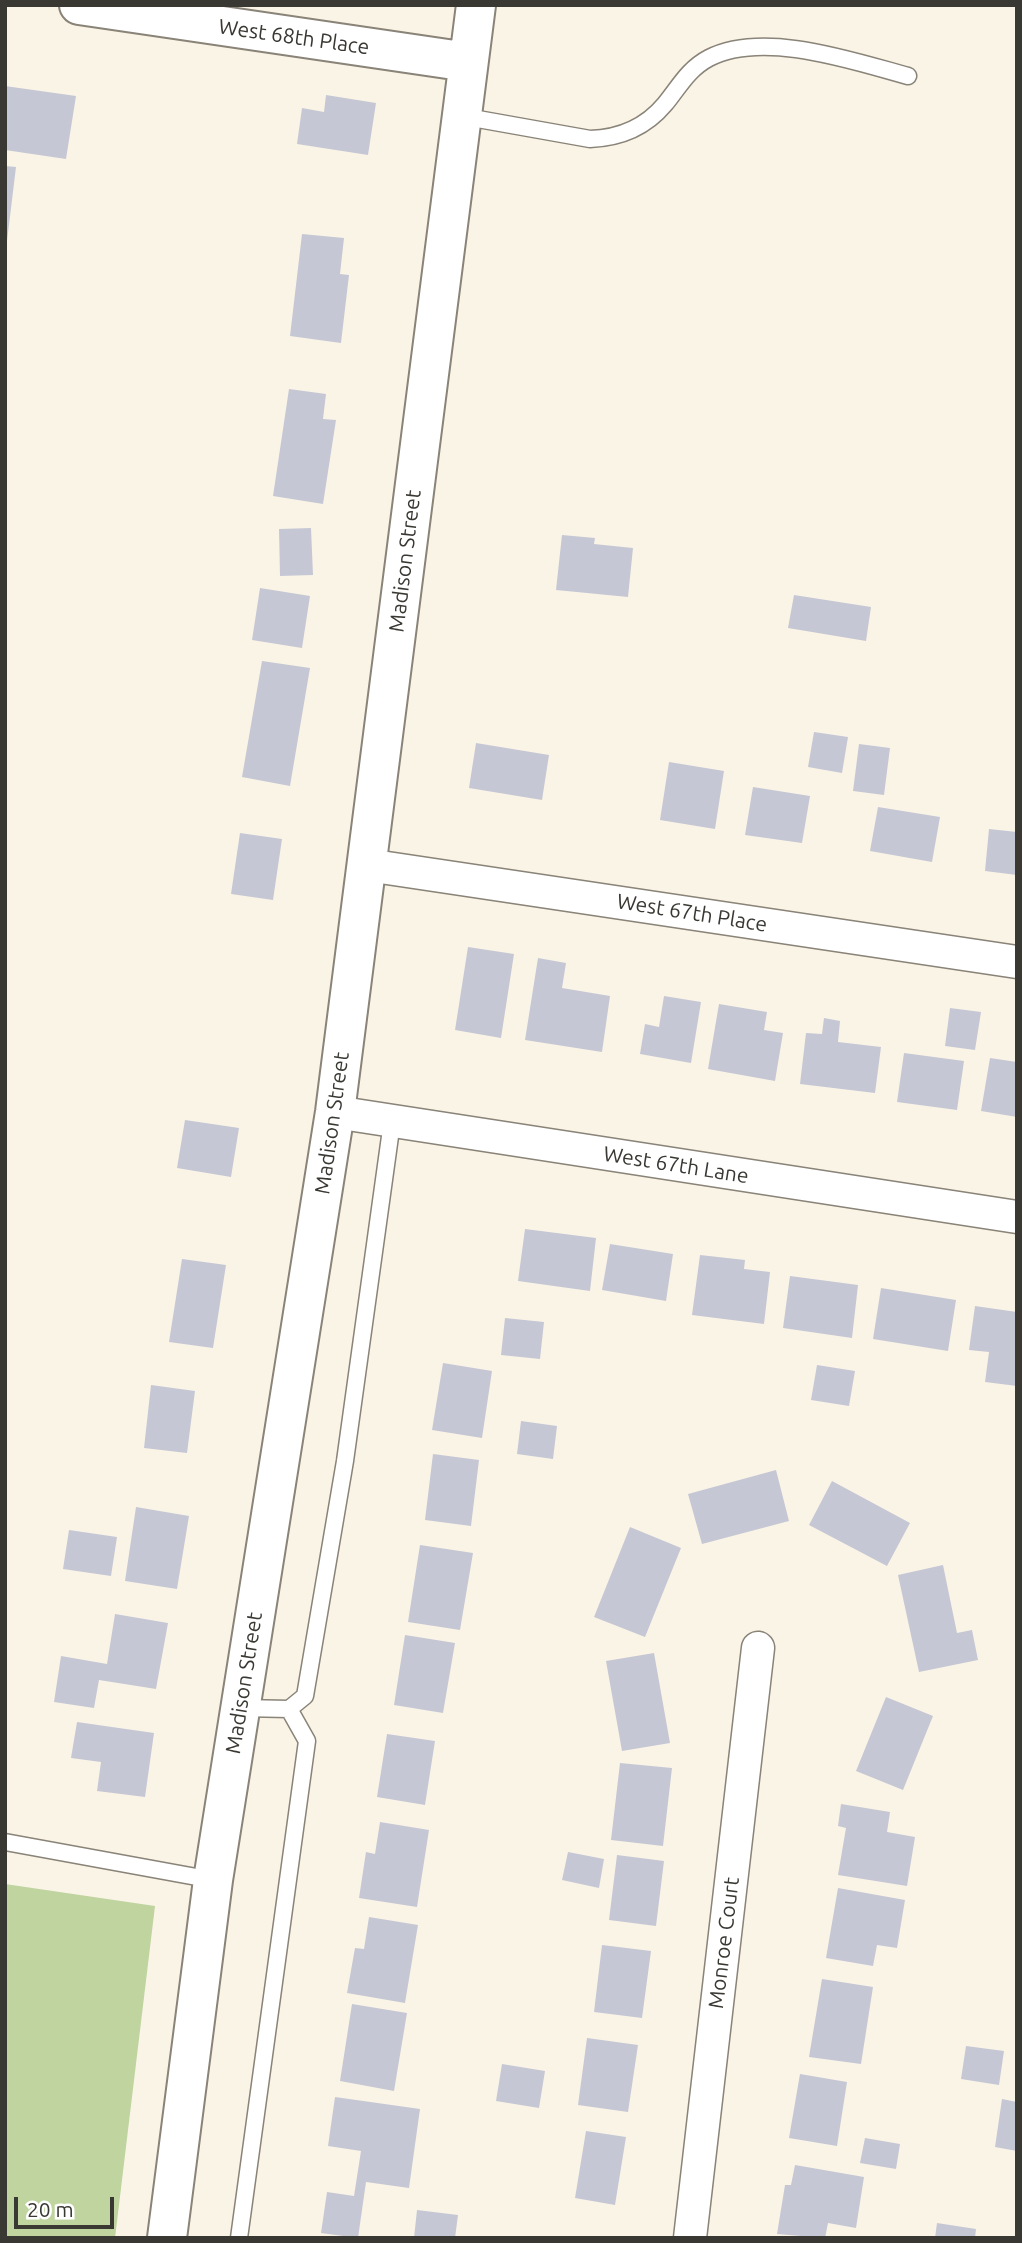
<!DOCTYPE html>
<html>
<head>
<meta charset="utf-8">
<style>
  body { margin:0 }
  #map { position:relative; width:1022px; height:2243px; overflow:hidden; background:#faf4e7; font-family:Ubuntu,sans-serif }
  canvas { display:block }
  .frame { position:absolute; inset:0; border:7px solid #3a3833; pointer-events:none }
  .scale { position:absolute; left:14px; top:2197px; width:100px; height:32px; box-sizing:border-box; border:4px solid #3a3833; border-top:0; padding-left:9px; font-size:21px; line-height:24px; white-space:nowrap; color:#3a3833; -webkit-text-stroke:5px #fff; paint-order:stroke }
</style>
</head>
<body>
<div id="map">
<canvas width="1022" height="2243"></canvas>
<div class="frame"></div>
<div class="scale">20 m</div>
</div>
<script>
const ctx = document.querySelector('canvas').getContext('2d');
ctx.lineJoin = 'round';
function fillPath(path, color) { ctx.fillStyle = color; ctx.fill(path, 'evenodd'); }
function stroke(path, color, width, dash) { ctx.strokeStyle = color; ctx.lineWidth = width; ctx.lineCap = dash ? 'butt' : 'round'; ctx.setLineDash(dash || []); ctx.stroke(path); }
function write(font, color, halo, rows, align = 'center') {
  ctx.font = font + ' Ubuntu,sans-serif'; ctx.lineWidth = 5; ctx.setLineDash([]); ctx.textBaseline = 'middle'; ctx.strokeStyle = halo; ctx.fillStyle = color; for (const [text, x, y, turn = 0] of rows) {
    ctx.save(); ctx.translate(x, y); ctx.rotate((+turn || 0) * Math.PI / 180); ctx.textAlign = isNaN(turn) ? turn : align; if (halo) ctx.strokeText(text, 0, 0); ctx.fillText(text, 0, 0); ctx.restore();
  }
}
const green = new Path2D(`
  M5,1884l150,22 -40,332h-110z`);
const building = new Path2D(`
  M5,86l71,10 -10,63 -61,-9z
  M326,95l50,8 -8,52 -71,-11 5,-36 22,4z
  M5,166l11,1 -9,74h-2z
  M302,234l42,4 -4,36 9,1 -8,68 -51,-7z
  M289,389l37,5 -3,25 13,1 -13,84 -50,-8z
  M311,528l2,47 -33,1 -1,-47z
  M562,535l33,3 -1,6 39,4 -5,49 -72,-7z
  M260,588l50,8 -8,52 -50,-8z
  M794,595l77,12 -5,34 -78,-13z
  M262,661l48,7 -20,118 -48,-9z
  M814,732l34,5 -6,36 -34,-6z
  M476,743l73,12 -7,45 -73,-12z
  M859,744l31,4 -6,47 -31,-4z
  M669,762l55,9 -9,58 -55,-9z
  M753,787l57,9 -8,47 -57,-8z
  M878,807l62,10 -8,45 -62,-11z
  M989,829l28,3v43l-32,-4z
  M240,833l42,6 -9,61 -42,-6z
  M468,947l46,7 -13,84 -46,-8z
  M538,958l28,5 -4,25 48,8 -8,56 -77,-12z
  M664,996l37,6 -10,61 -51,-9 5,-30 14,3z
  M719,1004l48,8 -3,18 19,3 -8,48 -67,-12z
  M950,1008l31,4 -6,38 -30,-4z
  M824,1018l16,3 -2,21 43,5 -6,46 -75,-9 6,-51 16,1z
  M904,1053l60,8 -7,49 -60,-8z
  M990,1058l27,4v55l-36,-6z
  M185,1120l54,8 -8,49 -54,-9z
  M525,1229l71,9 -6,53 -72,-10z
  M610,1244l63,10 -7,47 -64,-11z
  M700,1255l45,5 -1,9 26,3 -6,52 -72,-9z
  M182,1259l44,6 -13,83 -44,-6z
  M790,1276l68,9 -6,53 -69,-10z
  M881,1288l75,12 -8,51 -75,-12z
  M975,1306l42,6v74l-32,-4 4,-30 -20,-2z
  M505,1318l39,4 -4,37 -39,-4z
  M443,1363l49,8 -10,67 -50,-8z
  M817,1365l38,6 -6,35 -38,-6z
  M151,1385l44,6 -8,62 -43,-5z
  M521,1421l36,5 -4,33 -36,-5z
  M433,1454l46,6 -8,66 -46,-6z
  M776,1470l13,51 -87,23 -14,-50z
  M832,1481l78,42 -23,43 -78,-41z
  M136,1507l53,9 -12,73 -52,-8z
  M630,1527l51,21 -36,89 -51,-20z
  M69,1530l48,7 -6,39 -48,-7z
  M420,1545l53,8 -13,77 -52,-8z
  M943,1565l14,68 15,-3 6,30 -59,12 -21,-97z
  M115,1614l53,9 -12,66 -57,-9 -5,28 -40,-6 7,-46 46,8z
  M405,1635l50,8 -12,70 -49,-8z
  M654,1653l16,90 -48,8 -16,-90z
  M886,1697l47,19 -30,74 -47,-19z
  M77,1722l77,11 -9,64 -48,-6 4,-29 -30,-4z
  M387,1734l48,7 -10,64 -48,-8z
  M620,1763l52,5 -9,78 -52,-6z
  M841,1804l49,8 -3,20 28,5 -8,49 -69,-11 8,-47 -8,-2z
  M380,1822l49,8 -12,77 -58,-9 7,-46 9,2z
  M568,1852l36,7 -5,29 -37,-8z
  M617,1855l47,6 -8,65 -47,-6z
  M838,1888l67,12 -8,48 -20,-3 -4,21 -47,-8z
  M369,1917l49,8 -13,78 -58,-10 8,-45 9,1z
  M602,1945l49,6 -9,67 -48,-6z
  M822,1979l51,8 -12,77 -52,-7z
  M352,2004l55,9 -13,78 -54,-10z
  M587,2038l51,7 -10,67 -50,-7z
  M966,2046l38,5 -5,34 -38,-6z
  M502,2064l43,7 -6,37 -43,-7z
  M800,2074l47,8 -10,64 -48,-8z
  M335,2097l85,12 -11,79 -43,-6 -8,56 -37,-5 6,-41 27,4 7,-45 -33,-5z
  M1002,2099l15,3v49l-22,-4z
  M586,2131l40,6 -11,68 -40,-7z
  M865,2138l35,6 -4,25 -36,-6z
  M795,2165l69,12 -8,51 -28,-5 -3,15 -48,-4 8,-49h6z
  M417,2210l41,5 -3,23h-41z
  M937,2223l39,6 -1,9h-40z`);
const service = new Path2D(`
  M461,116l129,23c30,-1 55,-11 75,-35 14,-17 23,-35 44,-46 54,-28 144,3 199,18
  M241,1708l48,1 16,-13 40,-235 47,-339
  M5,1842l208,38
  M239,2238l68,-497 -18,-32`);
const minor = new Path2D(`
  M367,865l650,97
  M335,1112l682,105
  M690,2238l68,-590`);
const tertiary = new Path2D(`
  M79,5l389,57
  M167,2238l46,-358 122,-768 141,-1107`);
const streetNames = [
  ["West 68th Place",294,37,8],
  ["Madison Street",405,561,-83],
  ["West 67th Place",692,913,9],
  ["Madison Street",332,1123,-82],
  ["West 67th Lane",676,1165,9],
  ["Madison Street",244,1683,-81],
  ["Monroe Court",724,1943,-83]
];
fillPath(green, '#bfd49f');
fillPath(building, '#c6c7d4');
stroke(service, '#898378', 19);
stroke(minor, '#898378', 35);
stroke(tertiary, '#898378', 42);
stroke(service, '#fff', 16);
stroke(minor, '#fff', 32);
stroke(tertiary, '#fff', 38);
write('21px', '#3a3833', '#fff', streetNames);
</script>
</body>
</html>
